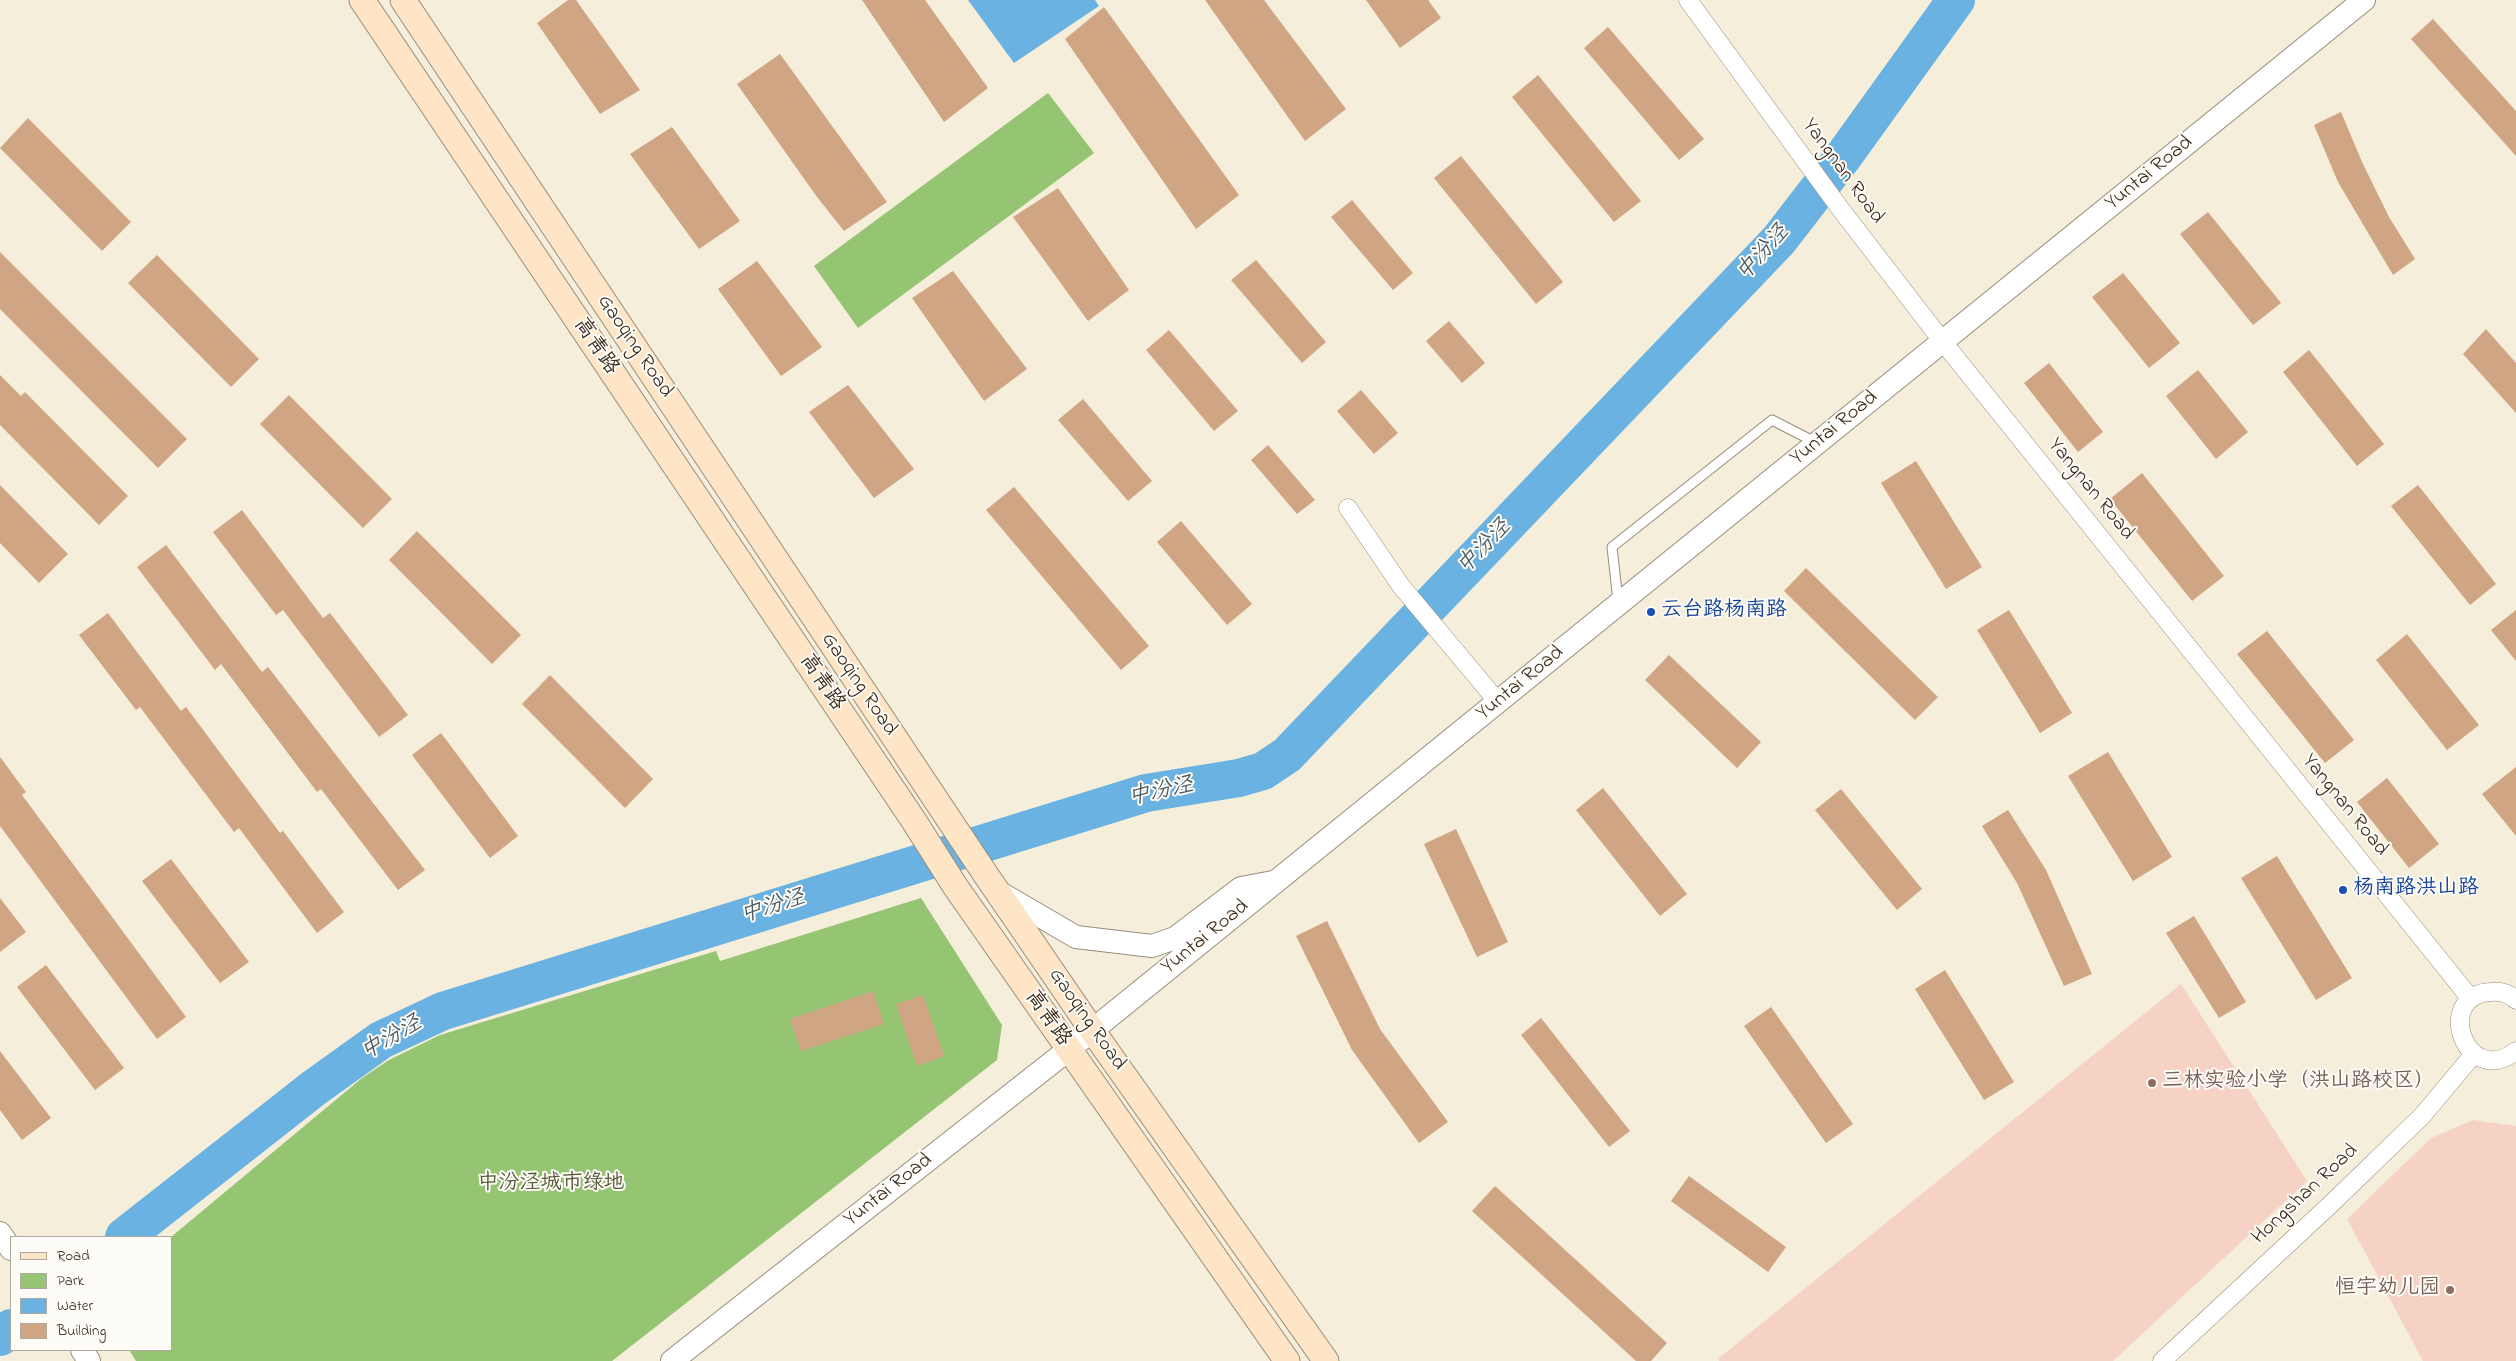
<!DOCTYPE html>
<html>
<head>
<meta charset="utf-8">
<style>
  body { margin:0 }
  #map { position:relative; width:2516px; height:1361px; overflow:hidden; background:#f5eeda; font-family:"Indie Flower",sans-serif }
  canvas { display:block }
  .legend { position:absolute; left:10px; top:1236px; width:162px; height:115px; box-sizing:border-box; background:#fdfcf7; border:1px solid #afa8a0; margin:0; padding:6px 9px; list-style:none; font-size:15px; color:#3b2a1e }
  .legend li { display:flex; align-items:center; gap:10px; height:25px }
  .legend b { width:25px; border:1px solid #afa8a0 }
</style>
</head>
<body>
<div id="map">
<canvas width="2516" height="1361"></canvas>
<ul class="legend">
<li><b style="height:6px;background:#fde5c5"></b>Road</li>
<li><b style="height:14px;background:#95c473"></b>Park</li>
<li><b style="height:14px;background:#6ab2e2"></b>Water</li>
<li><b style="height:14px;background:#cfa583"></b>Building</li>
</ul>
</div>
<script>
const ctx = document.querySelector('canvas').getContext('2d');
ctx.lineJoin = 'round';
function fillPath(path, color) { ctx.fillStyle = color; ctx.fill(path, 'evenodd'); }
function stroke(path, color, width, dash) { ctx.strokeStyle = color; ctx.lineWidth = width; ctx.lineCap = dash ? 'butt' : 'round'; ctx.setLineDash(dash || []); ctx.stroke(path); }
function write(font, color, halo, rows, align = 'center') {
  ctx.font = font + ' "Indie Flower","LXGW WenKai TC",sans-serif'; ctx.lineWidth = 4; ctx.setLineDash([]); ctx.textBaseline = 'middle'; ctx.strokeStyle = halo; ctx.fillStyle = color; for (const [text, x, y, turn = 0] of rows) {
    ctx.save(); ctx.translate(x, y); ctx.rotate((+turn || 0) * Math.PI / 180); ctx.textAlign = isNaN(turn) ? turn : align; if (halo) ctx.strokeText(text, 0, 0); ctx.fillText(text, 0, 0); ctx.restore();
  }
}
const built = new Path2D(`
  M2181,984l126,197 -194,180h-394v-3z
  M2473,1120l43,6v235h-93l-76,-142 84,-81z`);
const green = new Path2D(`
  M1048,93l46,60 -236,175 -44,-62z
  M921,898l81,127 -5,35 -385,301h-476l-7,-11h42v-113l191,-159 27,-18 51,-25 276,-84 4,10z`);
const water = new Path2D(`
  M968,0h127l4,6 -85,57z`);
const river = new Path2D(`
  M124,1237l190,-149 67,-48 62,-29 703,-218 93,-15 24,-7 24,-16 492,-515 64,-83 113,-157
  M0,1337l11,-9`);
const building = new Path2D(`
  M568,0h8l64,90 -40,24 -63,-91z
  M862,0h63l63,88 -44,34z
  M1205,0h59l82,109 -41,32z
  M1366,0h62l13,18 -41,30z
  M1104,7l135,188 -43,34 -131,-190z
  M2433,19l83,92v45l-105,-117z
  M1608,27l96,112 -25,21 -95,-112z
  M780,54l107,148 -43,29 -27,-34 -80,-113z
  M1538,75l103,126 -27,21 -102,-125z
  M2341,112l21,50 27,55 26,42 -22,16 -55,-93 -24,-57z
  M28,118l103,104 -29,29 -102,-103z
  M672,127l68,94 -41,28 -69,-95z
  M1461,156l102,126 -27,22 -102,-126z
  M1058,188l71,102 -41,31 -75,-104z
  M1352,200l61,73 -20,17 -62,-73z
  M2208,212l73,91 -28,22 -73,-91z
  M0,252l187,187 -29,29 -158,-159z
  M157,255l102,104 -28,28 -103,-104z
  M1256,260l70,82 -24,21 -71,-83z
  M757,261l65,86 -41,29 -63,-87z
  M953,271l74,98 -43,32 -72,-103z
  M2123,273l57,70 -31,25 -57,-71z
  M1449,321l36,42 -23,20 -36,-42z
  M2486,329l30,34v50l-53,-59z
  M1169,330l69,81 -24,20 -68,-81z
  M2309,350l75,94 -27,22 -74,-94z
  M2049,363l54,69 -25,20 -54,-69z
  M2198,370l50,62 -32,27 -50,-63z
  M0,375l21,21 4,-4 103,104 -29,29 -99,-100z
  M848,385l66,84 -40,29 -65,-86z
  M1361,390l37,43 -24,21 -37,-43z
  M289,395l103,104 -29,29 -103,-104z
  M1083,399l69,82 -24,20 -70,-81z
  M1268,445l47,55 -18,14 -46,-54z
  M1916,461l66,106 -36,22 -65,-106z
  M2142,473l82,103 -32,25 -82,-102z
  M0,485l68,69 -29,29 -39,-40z
  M2418,485l78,99 -26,21 -79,-99z
  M1014,487l135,159 -28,24 -135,-160z
  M242,510l81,108 7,-5 78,102 -29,22 -96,-127 -7,5 -63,-83z
  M1181,521l71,83 -25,21 -70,-83z
  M417,531l104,104 -29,29 -103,-104z
  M166,545l96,127 6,-5 157,203 -27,20 -77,-101 -4,3 -96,-128 -6,6 -78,-103z
  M1806,568l132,129 -23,23 -131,-129z
  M2009,610l63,103 -32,20 -63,-103z
  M2516,610v51l-25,-31z
  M108,613l73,98 5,-4 94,126 3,-2 61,81 -27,21 -78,-105 -5,4 -94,-125 -4,3 -57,-75z
  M2267,631l87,109 -29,23 -88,-109z
  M2407,634l72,91 -32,25 -71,-90z
  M1669,655l92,87 -24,26 -92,-88z
  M550,675l103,104 -28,29 -103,-104z
  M441,733l77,103 -28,22 -78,-103z
  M2108,752l64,105 -39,24 -65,-105z
  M0,757l26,35 -4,3 164,222 -29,22 -157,-213z
  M2516,767v69l-34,-42z
  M2387,778l52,66 -30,24 -52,-66z
  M1603,788l84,106 -27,22 -84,-106z
  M1841,789l81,100 -25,21 -82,-100z
  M2008,810l38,60 46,104 -28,12 -47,-103 -35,-57z
  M1456,829l52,113 -31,15 -53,-113z
  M2277,856l75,122 -36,22 -75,-122z
  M171,859l78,103 -29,21 -78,-102z
  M0,898l26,34 -26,20z
  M2194,916l52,86 -27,16 -53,-85z
  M1327,921l53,108 68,93 -29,21 -67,-93 -56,-114z
  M46,965l78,103 -29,22 -78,-103z
  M1945,970l69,112 -30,18 -69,-111z
  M873,991l11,33 -83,27 -11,-32z
  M923,995l21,61 -27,10 -21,-62z
  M1771,1007l82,117 -27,19 -82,-117z
  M1541,1018l89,113 -21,16 -88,-112z
  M0,1051l51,67 -29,22 -22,-30z
  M1689,1176l97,71 -18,25 -97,-71z
  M1495,1186l172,157 -16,18h-15l-164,-150z`);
const service = new Path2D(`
  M1618,601l-6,-54 160,-127 45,23`);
const minor = new Path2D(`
  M1688,0l154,211 101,131 528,657
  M1348,508l53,78 97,116
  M2516,1000c-7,-7 -16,-9 -25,-8 -58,2 -26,98 25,59
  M2162,1361l170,-158 90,-87 52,-62`);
const tertiary = new Path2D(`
  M997,891l79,46 76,9 23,-8 66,-50 32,-6
  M0,1233l11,16
  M82,1350l7,11
  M672,1361l396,-311 1296,-1050`);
const secondary = new Path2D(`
  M362,0l552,821 41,65 332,475
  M403,0l583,875 106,155 234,331`);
const markers = [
  [1651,612,5,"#1a4fb4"],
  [2343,890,5,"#1a4fb4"],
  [2152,1083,5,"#8d6e63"],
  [2450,1290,5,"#8d6e63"]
];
const streetNames = [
  ["Yangnan Road",1842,172,54],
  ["Yuntai Road",2150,174,-39],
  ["高青路",595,347,56],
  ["Gaoqing Road",634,347,56],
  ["Yuntai Road",1835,429,-39],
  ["Yangnan Road",2090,490,51],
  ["高青路",821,683,56],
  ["Yuntai Road",1521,684,-39],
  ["Gaoqing Road",858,685,56],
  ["Yangnan Road",2344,806,51],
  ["Yuntai Road",1206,938,-39],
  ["高青路",1047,1019,55],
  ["Gaoqing Road",1086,1020,55],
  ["Yuntai Road",889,1191,-38],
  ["Hongshan Road",2306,1195,-43]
];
const transitNames = [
  ["云台路杨南路",1661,612],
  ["杨南路洪山路",2353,890]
];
const educationNames = [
  ["三林实验小学（洪山路校区）",2162,1083],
  ["恒宇幼儿园",2440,1290,"right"]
];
const parkNames = [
  ["中汾泾城市绿地",551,1185]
];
const waterNames = [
  ["中汾泾",1764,254,-48],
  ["中汾泾",1485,548,-46],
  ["中汾泾",1161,793,-12],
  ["中汾泾",773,908,-17],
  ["中汾泾",392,1039,-30]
];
fillPath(built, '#f6d2c5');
fillPath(green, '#95c473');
fillPath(water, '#6ab2e2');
stroke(river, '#6ab2e2', 38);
fillPath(building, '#cfa583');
stroke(service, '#988c7c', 11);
stroke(minor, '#988c7c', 19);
stroke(tertiary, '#988c7c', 24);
stroke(secondary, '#988c7c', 27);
stroke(service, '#fff', 9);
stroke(minor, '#fff', 18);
stroke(tertiary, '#fff', 22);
stroke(secondary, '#fde5c5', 25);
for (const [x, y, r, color] of markers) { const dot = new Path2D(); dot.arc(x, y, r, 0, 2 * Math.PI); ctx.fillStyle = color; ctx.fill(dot); stroke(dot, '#fdfcf7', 2); }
write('21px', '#3b2a1e', '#fdfcf7', streetNames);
write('21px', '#164399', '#fdfcf7', transitNames, 'left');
write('21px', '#785e54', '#fdfcf7', educationNames, 'left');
write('21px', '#565838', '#fdfcf7', parkNames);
write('italic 22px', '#4b5a63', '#fdfcf7', waterNames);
</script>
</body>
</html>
